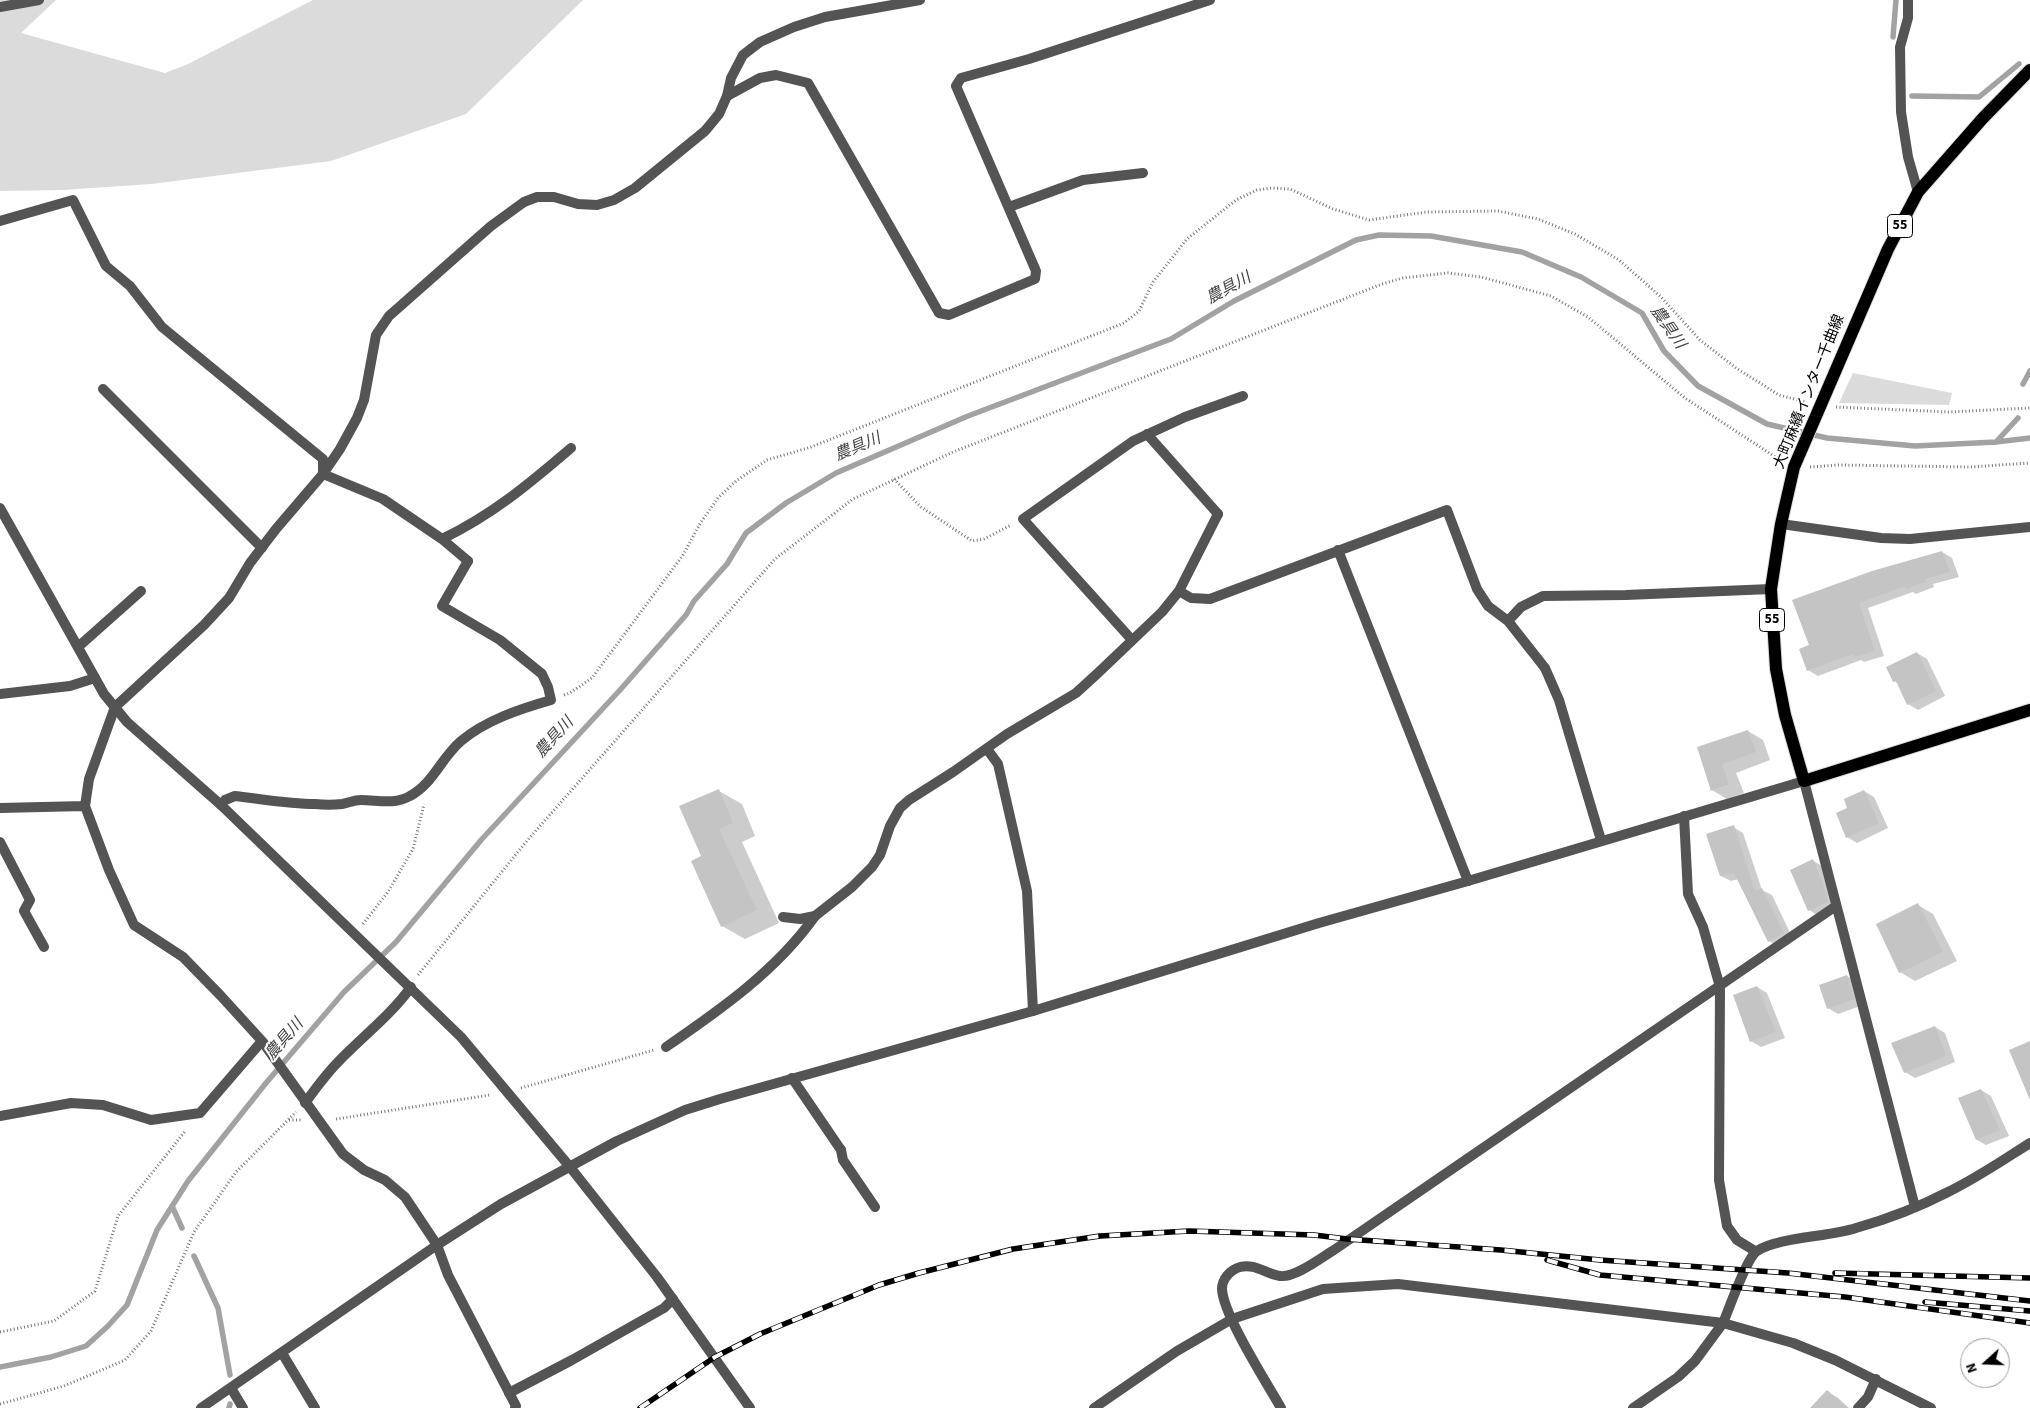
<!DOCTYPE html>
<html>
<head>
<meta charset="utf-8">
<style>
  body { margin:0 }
  #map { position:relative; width:2030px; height:1408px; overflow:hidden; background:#fff; font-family:"Source Sans 3",sans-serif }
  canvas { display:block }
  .north { position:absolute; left:1960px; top:1338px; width:50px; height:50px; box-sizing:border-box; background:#fff; border:1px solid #999; border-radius:50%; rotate:250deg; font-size:14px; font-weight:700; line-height:20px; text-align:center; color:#000 }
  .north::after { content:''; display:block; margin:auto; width:18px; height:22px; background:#000; clip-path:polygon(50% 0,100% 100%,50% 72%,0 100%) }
</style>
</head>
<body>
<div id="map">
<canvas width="2030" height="1408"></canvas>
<div class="north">N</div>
</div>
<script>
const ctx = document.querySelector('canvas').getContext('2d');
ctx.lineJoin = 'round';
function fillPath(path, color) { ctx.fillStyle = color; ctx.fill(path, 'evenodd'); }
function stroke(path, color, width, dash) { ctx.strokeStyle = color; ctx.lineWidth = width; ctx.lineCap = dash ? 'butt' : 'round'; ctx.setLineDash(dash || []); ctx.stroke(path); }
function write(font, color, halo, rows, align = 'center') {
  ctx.font = font + ' "Source Sans 3","Noto Sans JP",sans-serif'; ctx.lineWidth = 4; ctx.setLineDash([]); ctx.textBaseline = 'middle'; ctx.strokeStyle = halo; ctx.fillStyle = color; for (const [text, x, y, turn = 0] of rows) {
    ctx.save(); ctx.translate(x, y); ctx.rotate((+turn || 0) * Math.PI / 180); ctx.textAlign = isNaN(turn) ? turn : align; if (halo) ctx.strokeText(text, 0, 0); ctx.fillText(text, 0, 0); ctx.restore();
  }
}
const green = new Path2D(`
  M0,0h56l-35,33 144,40 23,-9 125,-64h270l-117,114 -135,47 -180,23 -88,6 -63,1z
  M1853,373l99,20 -3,12 -110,-2z`);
const shadow = new Path2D(`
  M1942,552l10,6 7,19 -26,7 1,3 -18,7 -3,-2 -45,16 16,48 -20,6 -3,-2 -43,16 -10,-6 2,-24 -16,-46z
  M1917,653l10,6 18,37 -27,14 -10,-6 -9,-20 -5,-3z
  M1748,731l15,9 7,20 -34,13 8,20 -17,6 -15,-9 -14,-42z
  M719,791l23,13 13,32 -13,6 37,81 -34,16 -23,-13 -20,-69z
  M1864,791l10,6 14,31 -31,15 -10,-6 1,-29z
  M1733,827l10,6 19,57 10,5 21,44 -14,8 -10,-6 -30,-62 -8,2 -10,-5z
  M1812,860l10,6 16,42 -19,8 -10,-6z
  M1918,905l15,9 24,47 -42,20 -15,-9z
  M1847,976l10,6 6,23 -25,9 -10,-6z
  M1757,987l10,6 18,45 -24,9 -10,-6z
  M1935,1027l10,6 10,29 -40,16 -10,-6z
  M1981,1090l10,6 18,40 -23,9 -9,-5z
  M1827,1392l10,5 12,11h-37z`);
const stream = new Path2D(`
  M1893,37l3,-37
  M1912,96l67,1 40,-33
  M2023,384l7,-13
  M1996,442l22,-24
  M172,1206l10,22
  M194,1256l24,52 12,67
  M0,1367l51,-10 35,-11 22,-20 19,-21 30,-75 31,-49 78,-98 78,-91 52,-50 86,-103 138,-149 66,-75 8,-14 33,-37 19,-31 40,-30 50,-30 132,-57 203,-77 63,-38 122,-61 23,-5 52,1 91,16 59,25 61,36 22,38 34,35 69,38 60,14 88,8 81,-4 34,-4
  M229,1408l1,-4`);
const building = new Path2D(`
  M1942,551l8,21 -25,7 1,3 -20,7 -1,-3 -46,17 16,48 -21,6 -1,-3 -46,17 -8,-22 10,-4 -17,-45 80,-29z
  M1917,652l19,39 -29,14 -11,-24 -3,1 -7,-15z
  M1748,730l8,22 -34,12 7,20 -18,7 -14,-44z
  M719,789l14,34 -14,6 38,81 -36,17 -30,-66 10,-5 -22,-50z
  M1864,790l15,33 -33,15 -10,-25 11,-5 -3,-9z
  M1734,825l21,66 7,-3 22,45 -16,9 -34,-69 -14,3 -14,-42z
  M1813,859l11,28 4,15 -20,9 -18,-41z
  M1918,903l25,49 -44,21 -23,-49z
  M1847,975l7,24 -27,10 -8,-24z
  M1757,986l19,46 -26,10 -17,-47z
  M1935,1026l11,30 -42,17 -13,-30z
  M2030,1041v59l-21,-50z
  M1981,1089l19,41 -24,10 -18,-42z
  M1827,1390l20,18h-37z`);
const path = new Path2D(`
  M1836,407l113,5 81,-4
  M1810,467l29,-2 131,2 60,-4
  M894,479l27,28 51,34 12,-2 27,-14
  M564,695l6,-2 22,-15 91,-123 18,-33 17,-24 18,-17 31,-21 44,-13 313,-124 15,-12 14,-29 34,-43 49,-39 21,-10 15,-2 18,1 43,20 36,11 58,-8 71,-1 40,8 37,15 44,26 42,37 39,43 36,28 43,27 26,7
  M363,924l25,-32 25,-43 11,-45
  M418,975l108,-133 249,-283 78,-60 100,-47 429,-168 21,-6 45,-5 33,4 70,19 37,21 97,81 95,62
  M521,1088l133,-38
  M336,1119l154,-24
  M289,1120h13
  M0,1332l54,-11 41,-30 23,-75 68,-86
  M0,1404l64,-18 61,-26 26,-29 43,-99 42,-60 60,-60`);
const service = new Path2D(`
  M727,96l33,-18 16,-3 32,8 131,230 10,2 86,-36 1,-8 -80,-185 5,-8 68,-19 181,-59
  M1009,207l74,-27 60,-7
  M0,221l73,-21 33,66 24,20 32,41 161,132v15
  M1147,434l71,80
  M1781,524l100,14 29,1 120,-12
  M1132,640l-109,-121 110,-78 52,-24 58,-21
  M221,805l4,-5 10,-4c27,3 54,8 80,8 9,1 19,1 27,0 6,-1 12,-4 19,-4 17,0 33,5 49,-4 23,-12 31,-38 51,-55 25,-21 59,-32 90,-41l-3,-13 -6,-13 -42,-34 -58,-34 26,-45
  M666,1047c54,-37 111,-77 149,-131
  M305,1103c11,-15 21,-29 34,-42 24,-25 52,-46 72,-74
  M841,1150l2,10 32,47
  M231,1388l12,20
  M509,1393l63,-33 92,-52 9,-9
  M1858,1408l10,-11 8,-18`);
const minor = new Path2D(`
  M1908,0v18l-8,29 1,65 7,45 10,35
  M0,7l39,-7
  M103,389l159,159
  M323,474l60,25 59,40 26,22
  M442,539c50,-24 87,-55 129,-91
  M1338,550l130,331
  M1179,591l12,7 19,1 237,-89 30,79 11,17 20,15 37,47 14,32 42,140
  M1508,621l13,-14 22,-11 83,-1 145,-6
  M78,647l63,-56
  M0,694l70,-8 25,-8
  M987,749l11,15 29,127 6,120
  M1804,781l111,426
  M0,808l85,-2
  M1684,816l4,78 15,33 17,60 -1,193 8,46 10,14 18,11
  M0,842l30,58 -6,11 20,36
  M783,917l17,2 15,-3 37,-29 20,-20 8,-12 10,-29 10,-18 9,-8 44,-28 54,-38 69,-41 23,-21 63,-60 17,-21 39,-77
  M792,1078l49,72
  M0,1116l71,-13 32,2 48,15 49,-7 62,-72
  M282,1353l33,55
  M515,1408l1,-2 -68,-131 -11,-30 -32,-48 -20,-17 -21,-10 -21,-16 -81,-113 -41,-45 -38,-39 -49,-32 -25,-55 -24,-64 4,-27 26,-72 89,-82 25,-27 21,-35 26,-34 47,-55 17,-25 17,-31 7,-18 12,-65 13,-19 102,-90 33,-24 13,-5h17l24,7 19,1 17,-5 21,-12 70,-57 14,-17 8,-18 4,-18 12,-23 17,-13 34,-15 31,-10 95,-17
  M1281,1408c-14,-25 -58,-93 -59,-119 0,-10 8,-19 18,-22 15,-4 26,7 40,9 15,2 42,-19 54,-26l502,-344
  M1633,1408l45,-31 17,-16 28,-38`);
const tertiary = new Path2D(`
  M0,508l104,186 23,28 94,83 240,232 109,130 87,110 93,131
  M1723,1323c6,-14 24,-66 34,-72 21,-14 72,-14 99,-23 32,-9 63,-21 92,-36 29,-14 55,-32 82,-49
  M201,1408l236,-163 64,-41 116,-63 68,-31 35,-11 313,-88 286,-88 149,-42 336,-100
  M1094,1408l83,-57 55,-32 91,-30 75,-5 325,39 70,20 42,17 96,48`);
const primary = new Path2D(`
  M2030,70l-47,48 -65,74 -30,57 -94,218 -13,57 -10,65 5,80 9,46 19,66 226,-71`);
const rail = new Path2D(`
  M1547,1260l53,15 245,22 185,26
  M1835,1273l195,5
  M1925,1302l105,9
  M640,1408l75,-51 45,-23 119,-49 40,-12 94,-24 87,-13 89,-5 125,4 33,4 154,11 99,10 188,13 242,28`);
const shields = [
  [1900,226,25],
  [1772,620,25]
];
const shieldNames = [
  ["55",1900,226],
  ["55",1772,620]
];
const streetNames = [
  ["大町麻績インター千曲線",1810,392,-68]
];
const waterNames = [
  ["農具川",1229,289,-29],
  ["農具川",1667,328,55],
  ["農具川",858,448,-23],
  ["農具川",555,738,-48],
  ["農具川",285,1040,-49]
];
fillPath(green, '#dbdbdb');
fillPath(shadow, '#0003');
stroke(stream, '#a2a2a2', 5.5);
fillPath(building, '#c4c4c4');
stroke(primary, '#dbdbdb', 14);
stroke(path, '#767676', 3, [1, 2.5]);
stroke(service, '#545454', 10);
stroke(minor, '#545454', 10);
stroke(tertiary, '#545454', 10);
stroke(primary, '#000', 12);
stroke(rail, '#000', 5.5);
stroke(rail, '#fff', 4, [11]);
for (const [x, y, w] of shields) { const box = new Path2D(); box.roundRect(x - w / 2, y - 11.5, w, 23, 4); ctx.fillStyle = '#fff'; ctx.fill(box); stroke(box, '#000', 1); }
write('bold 14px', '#000', null, shieldNames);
write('15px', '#000', '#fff', streetNames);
write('italic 16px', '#434343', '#fff', waterNames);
</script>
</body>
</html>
